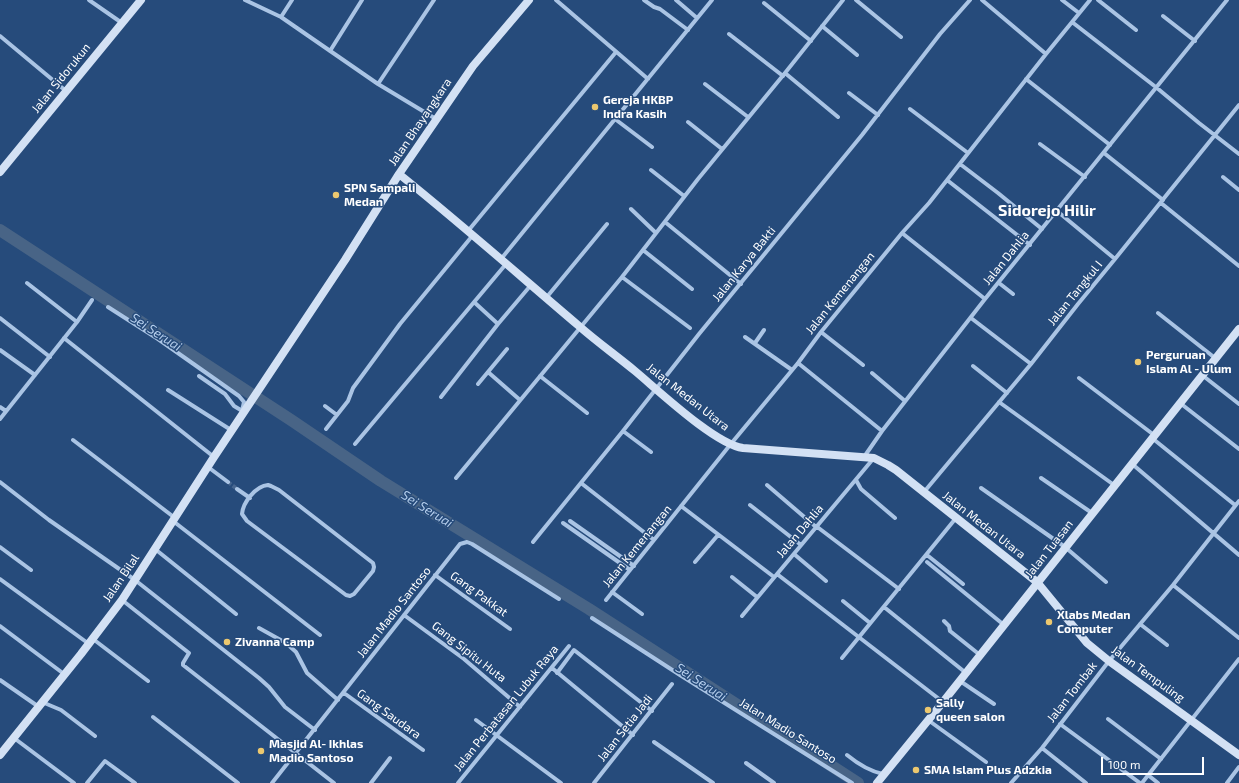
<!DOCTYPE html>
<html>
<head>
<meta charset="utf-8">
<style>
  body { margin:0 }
  #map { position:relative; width:1239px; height:783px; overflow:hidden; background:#264b7b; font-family:"Exo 2",sans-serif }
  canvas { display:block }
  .scale { position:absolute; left:1101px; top:757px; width:103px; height:18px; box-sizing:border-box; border:2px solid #fff; border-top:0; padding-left:5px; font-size:12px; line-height:14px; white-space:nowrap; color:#fff; -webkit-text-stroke:3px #264b7b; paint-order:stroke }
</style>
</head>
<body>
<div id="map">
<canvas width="1239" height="783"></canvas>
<div class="scale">100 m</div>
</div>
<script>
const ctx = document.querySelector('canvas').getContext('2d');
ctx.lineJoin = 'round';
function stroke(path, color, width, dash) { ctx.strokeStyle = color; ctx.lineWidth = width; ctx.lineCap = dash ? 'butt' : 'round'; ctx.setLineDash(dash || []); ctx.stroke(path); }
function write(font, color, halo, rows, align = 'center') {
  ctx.font = font + ' "Exo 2",sans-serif'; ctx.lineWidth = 3; ctx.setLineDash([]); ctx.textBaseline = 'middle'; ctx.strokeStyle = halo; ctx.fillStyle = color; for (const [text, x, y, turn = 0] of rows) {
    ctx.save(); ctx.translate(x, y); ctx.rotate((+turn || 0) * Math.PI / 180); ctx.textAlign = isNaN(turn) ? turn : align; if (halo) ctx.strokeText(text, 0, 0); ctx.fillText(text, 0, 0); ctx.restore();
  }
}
const river = new Path2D(`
  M0,230l291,190 90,61 208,128 269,174`);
const streetTunnel = new Path2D(`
  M228,482l9,7`);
const street = new Path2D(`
  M89,0l33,23
  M245,0l36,17 97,67 58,35
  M556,0l92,79
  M644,0l10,7 6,2 28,21
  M676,0l21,18
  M856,0l45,37
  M982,0l64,54
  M1062,0l17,13
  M1098,0l38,30
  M764,3l47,38
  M1163,16l32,25
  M281,17l11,-17
  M1072,22l85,66 42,35 40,31
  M822,26l35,29
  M729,34l54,42
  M0,36l66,55
  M330,51l32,-51
  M785,73l53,44
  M1026,79l84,66
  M378,84l56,-84
  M705,84l43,33
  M849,93l29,22
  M910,109l58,44
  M615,119l37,28
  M688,122l34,27
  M1040,144l45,33
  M1104,153l59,47
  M960,164l38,29 44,36
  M651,170l33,26
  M1223,177l16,13
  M947,180l83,65
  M1161,203l78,63
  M631,209l25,24
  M1057,211l58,48
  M665,222l76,62
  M468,231l148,-179
  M902,233l83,66
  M643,250l49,39
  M501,259l211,-259
  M622,277l68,51
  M999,283l14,11
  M546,298l61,-74
  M474,302l24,22
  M108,307l50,32 81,57 5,6 -2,9
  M1158,313l57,45
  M0,318l50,39
  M971,318l60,46
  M77,322l15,-22
  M821,332l42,33
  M745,337l47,33
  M64,338l150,119
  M755,343l9,-13
  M0,350l35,25
  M798,363l84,68
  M973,366l34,27
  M488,372l32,28
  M872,373l33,28
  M1202,375l37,29
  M199,376l26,18 9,12 10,6
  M540,376l47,37
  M1079,378l75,57
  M478,384l29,-35
  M168,390l63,40
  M441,397l57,-73 33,-39
  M999,402l115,83
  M1180,403l59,46
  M325,406l12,9
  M0,407l6,4
  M0,419l77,-97 -50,-39
  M326,429l22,-28 5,-13 47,-64 73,-89
  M623,431l28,21
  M1152,438l83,67
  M73,440l102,78
  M355,444l151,-180
  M864,457l18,-26 103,-132 242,-299
  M1131,463l108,92
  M208,467l20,15
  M456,478l166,-201 76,-98 87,-106 58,-73
  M1041,478l51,35
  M856,480l5,9 34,29
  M0,482l49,38 86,60 124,98 10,9 16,20 30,23
  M581,483l73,57
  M268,485l3,1 8,4 94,73 1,4 -1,4 -19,23 -4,2 -4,-1 -99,-74 -5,-7c1,-12 14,-28 26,-29z
  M767,485l49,42
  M981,488l84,59 41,35
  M237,489l13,9
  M924,492l107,-128 47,-60 37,-45 124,-154
  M750,505l51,40
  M681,506l93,71
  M173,521l147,114
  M570,521l64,45
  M563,523l67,47
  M816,526l83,63
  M533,542l90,-111 76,-97 163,-199 78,-101 30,-34
  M0,547l31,23
  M155,549l81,65
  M794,554l32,27
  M927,555l36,29
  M695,562l23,-27
  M927,562l77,63
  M777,574l166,128
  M435,575l75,54
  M732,577l25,20
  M0,579l89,65
  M1173,585l66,53
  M612,592l30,22
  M122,600l67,53 -6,10v2l151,118
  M606,600l124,-155 68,-82 23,-31 81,-99 27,-30 117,-149 44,-54
  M843,601l27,22
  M884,607l82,66
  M404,615l60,44 56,48
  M742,616l131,-157
  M592,618l88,57 172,108
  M944,621l5,5 1,5 30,24
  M1140,624l27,21
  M0,626l64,48
  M259,628l27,15 10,9 11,21 31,27
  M93,639l55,42
  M842,658l114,-140
  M552,668l81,67
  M557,673l17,-23 78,61
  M0,680l39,27
  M960,681l34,23
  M344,693l79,57
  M42,702l19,8 34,26
  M153,717l85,66
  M1108,719l53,40
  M476,720l85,63
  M928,720l58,42
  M1060,724l80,59
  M14,738l60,45
  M654,742l59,41
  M1042,748l44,35
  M847,755c11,9 22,16 36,19
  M746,763l28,20
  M1148,775l10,8
  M87,783l18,-22 30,22
  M272,783l188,-239 7,-2 5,2 87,55
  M371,783l19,-25
  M458,783l111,-137
  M594,783l78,-99
  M1011,783l31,-35 67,-87 64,-76 66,-84
  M1142,783l97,-124
  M1227,783l12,-16`);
const secondary = new Path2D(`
  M0,172l141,-172
  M399,174c61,49 120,101 180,152 18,16 38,30 56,45 24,20 80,73 108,77l131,10 14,7 8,5 141,112 50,61 22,18 130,94
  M0,755l81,-101 41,-54 92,-143 131,-197 54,-86 74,-108 56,-66
  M877,783l66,-81 296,-373`);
const markers = [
  [595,107,4,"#ecc86f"],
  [336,195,4,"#ecc86f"],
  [1138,362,4,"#ecc86f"],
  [1049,622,4,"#ecc86f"],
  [227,642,4,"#ecc86f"],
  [928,710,4,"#ecc86f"],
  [261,751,4,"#ecc86f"],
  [916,770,4,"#ecc86f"]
];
const streetNames = [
  ["Jalan Sidorukun",61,78,-51],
  ["Jalan Bhayangkara",420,122,-56],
  ["Jalan Dahlia",1006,258,-51],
  ["Jalan Karya Bakti",744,264,-51],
  ["Jalan Kemenangan",840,293,-51],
  ["Jalan Tangkul I",1075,293,-51],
  ["Jalan Medan Utara",688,397,38],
  ["Jalan Medan Utara",984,525,38],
  ["Jalan Dahlia",800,531,-50],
  ["Jalan Kemenangan",637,546,-51],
  ["Jalan Tuasan",1049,549,-52],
  ["Jalan Bilal",121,578,-56],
  ["Gang Pakkat",479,594,36],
  ["Jalan Madio Santoso",394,612,-52],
  ["Gang Sipitu Huta",469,652,38],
  ["Jalan Tempuling",1148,674,36],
  ["Jalan Tombak",1072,692,-52],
  ["Jalan Perbatasan Lubuk Raya",506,708,-51],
  ["Gang Saudara",389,714,36],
  ["Jalan Setia Jadi",625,728,-52],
  ["Jalan Madio Santoso",788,731,32]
];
const poiNames = [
  ["Gereja HKBP",603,100],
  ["Indra Kasih",603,114],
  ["SPN Sampali",344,188],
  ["Medan",344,202],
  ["Perguruan",1146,355],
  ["Islam Al - Ulum",1146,369],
  ["Xlabs Medan",1057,615],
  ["Computer",1057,629],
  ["Zivanna Camp",235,642],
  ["Sally",936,703],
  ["queen salon",936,717],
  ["Masjid Al- Ikhlas",269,744],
  ["Madio Santoso",269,758],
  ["SMA Islam Plus Adzkia",924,770]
];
const waterNames = [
  ["Sei Seruai",156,332,33],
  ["Sei Seruai",427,509,32],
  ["Sei Seruai",701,682,33]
];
const districtNames = [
  ["Sidorejo Hilir",1047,211]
];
stroke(river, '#486486', 12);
stroke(streetTunnel, '#47668f', 4, [4, 2]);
stroke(street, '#aac4e4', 4);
stroke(secondary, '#d3e1f4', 8);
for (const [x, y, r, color] of markers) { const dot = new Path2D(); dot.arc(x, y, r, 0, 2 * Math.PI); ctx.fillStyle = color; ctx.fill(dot); stroke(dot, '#264b7b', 1.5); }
write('12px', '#fff', '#264b7b', streetNames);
write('bold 12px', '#fff', '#264b7b', poiNames, 'left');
write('italic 13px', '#b5ceec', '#264b7b', waterNames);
write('bold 16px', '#fff', '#264b7b', districtNames);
</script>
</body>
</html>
